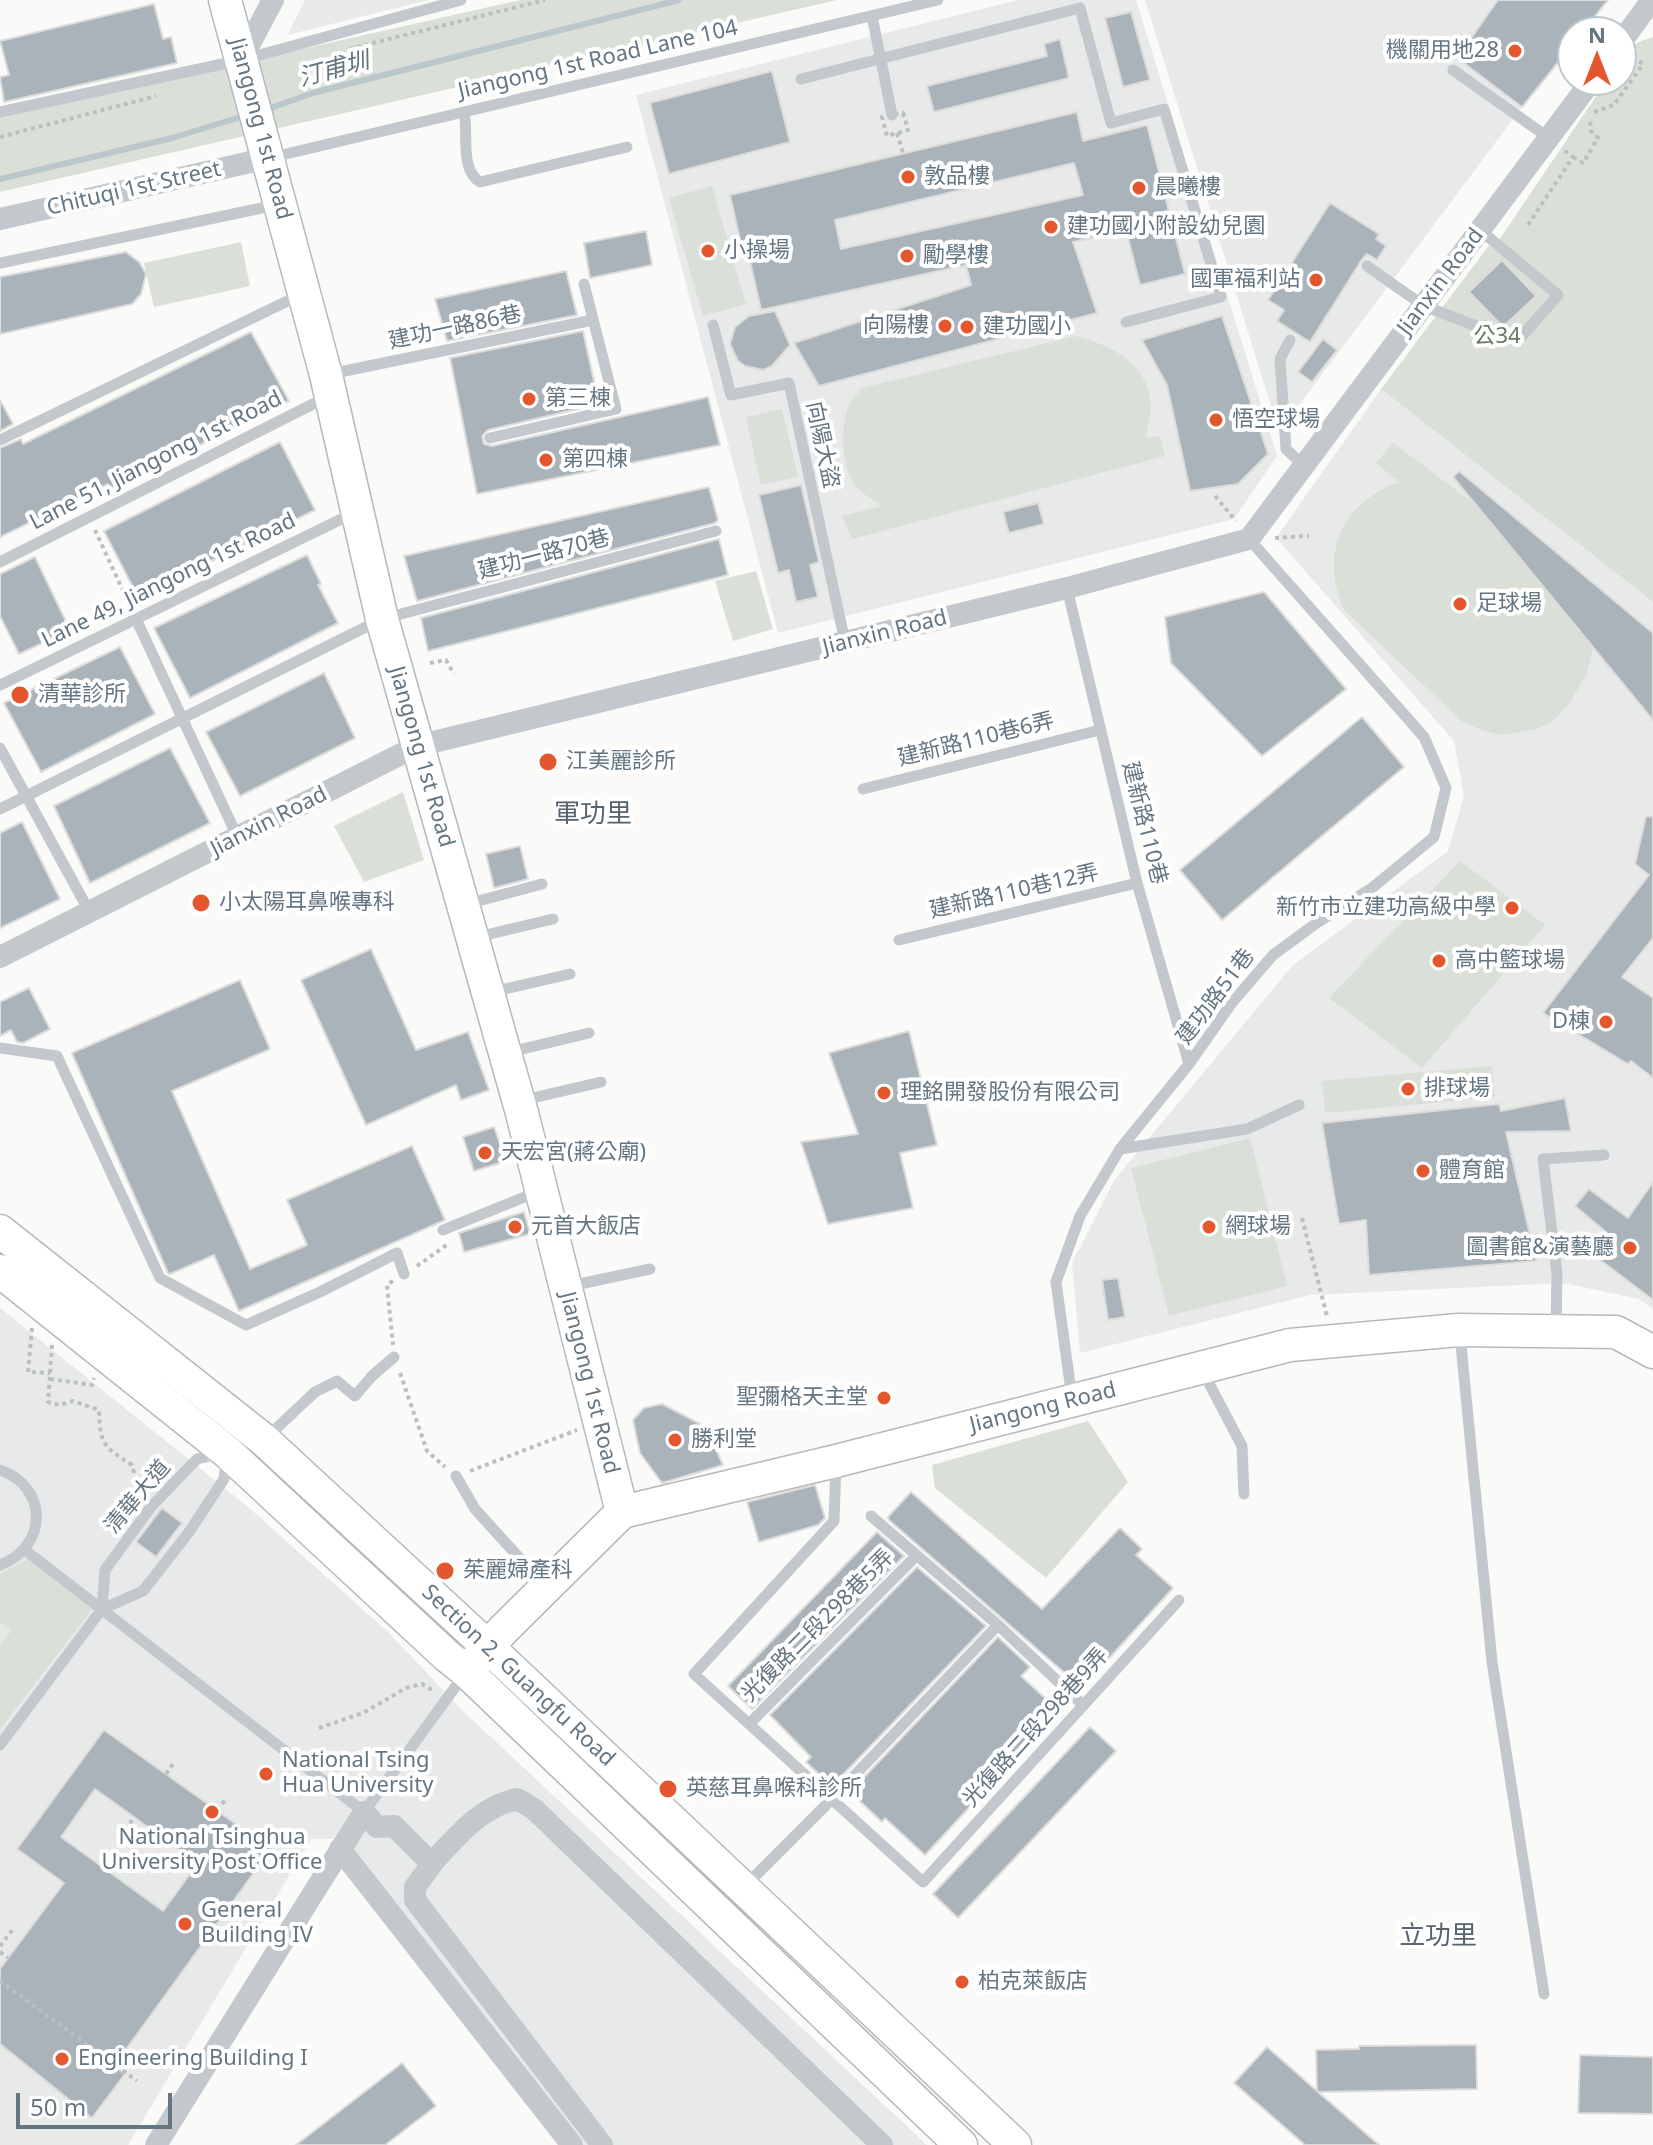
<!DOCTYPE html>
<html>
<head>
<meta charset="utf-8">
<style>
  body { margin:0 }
  #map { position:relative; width:1653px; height:2145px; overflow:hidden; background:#fafaf8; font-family:"Noto Sans",sans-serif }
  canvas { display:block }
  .north { position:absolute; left:1557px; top:16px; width:80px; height:80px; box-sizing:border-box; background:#fff; border:2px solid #c1c8cd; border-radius:50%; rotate:0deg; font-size:22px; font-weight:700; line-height:32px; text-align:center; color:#657683 }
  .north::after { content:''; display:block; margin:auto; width:28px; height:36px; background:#e4572e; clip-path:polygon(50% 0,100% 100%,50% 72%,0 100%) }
  .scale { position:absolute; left:16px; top:2093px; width:156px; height:36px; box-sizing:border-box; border:4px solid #657683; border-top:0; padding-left:10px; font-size:24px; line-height:28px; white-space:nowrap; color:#657683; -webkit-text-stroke:6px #fff; paint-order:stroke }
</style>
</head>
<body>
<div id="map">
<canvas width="1653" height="2145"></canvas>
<div class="north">N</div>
<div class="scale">50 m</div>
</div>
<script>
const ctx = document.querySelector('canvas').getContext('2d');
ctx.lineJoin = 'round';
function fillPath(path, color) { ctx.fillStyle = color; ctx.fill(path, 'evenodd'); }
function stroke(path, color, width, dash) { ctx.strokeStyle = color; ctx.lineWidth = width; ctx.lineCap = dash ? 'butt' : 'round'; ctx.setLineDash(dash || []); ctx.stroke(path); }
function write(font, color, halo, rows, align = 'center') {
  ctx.font = font + ' "Noto Sans","Noto Sans TC",sans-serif'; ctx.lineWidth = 8; ctx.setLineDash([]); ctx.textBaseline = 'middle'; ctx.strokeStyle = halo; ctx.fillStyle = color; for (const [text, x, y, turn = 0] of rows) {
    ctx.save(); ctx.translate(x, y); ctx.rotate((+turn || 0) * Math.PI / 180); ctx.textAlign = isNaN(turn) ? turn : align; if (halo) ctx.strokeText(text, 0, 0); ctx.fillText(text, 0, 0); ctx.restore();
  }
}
const built = new Path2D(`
  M305,0h124l-142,35z
  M1018,0h118l141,456 -43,63 -456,114 -142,-538z
  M1145,0h353l-41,58 65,49 -243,325z
  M1381,389l272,213v707l-14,-10 -76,-16 -253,12 -230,58 -8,-90 43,-84 178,-214 155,-114 16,-55 -10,-55 -178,-203z
  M0,1308l247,198 142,127 73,77 465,435h-348l-236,-299 -10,-7h-22l-183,306h-128z`);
const green = new Path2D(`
  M520,0h317l-837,192v-75z
  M1653,37v565l-272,-213 112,-149 4,3 110,-163h14c0,-29 5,-34 32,-43z
  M712,186l34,118 -43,12 -34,-118z
  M241,242l9,44 -96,21 -10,-44z
  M1076,336c36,10 72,26 75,70 0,10 -4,21 -5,32l14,-2 5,20 -313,83 -10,-23 40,-10c-8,-6 -20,-12 -26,-20 -15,-20 -17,-60 -6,-83 3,-5 8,-10 12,-15z
  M782,409l16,68 -37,8 -15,-68z
  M1393,443l181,135 20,65 -7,30 -17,29 -18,20 -15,7 -35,6 -21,-5 -18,-8 -118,-111c-26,-56 -4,-108 54,-129l-23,-19z
  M756,571l17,58 -40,12 -18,-60z
  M403,792l21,68 -60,22 -30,-56z
  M1460,861l85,64 -123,143 -93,-70z
  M1492,1066l3,31 -170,16 -3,-32z
  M1250,1138l37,148 -118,30 -38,-148z
  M1088,1421l40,61 -82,96 -111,-90 -3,-23z
  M28,1559l65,49 -93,121v-84l11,-14 -11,-9v-48z`);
const stream = new Path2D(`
  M265,110l48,-17 366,-93
  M0,179l172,-41 75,-23`);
const building = new Path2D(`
  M1498,0h110l-26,32h-9v12l-51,63 -65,-49z
  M154,4l9,35 8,-2 6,26 -173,39 -4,-25 9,-2 -9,-34z
  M1131,12l19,68 -27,7 -18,-69z
  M1060,39l9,39 -135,34 -7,-26 120,-30 -3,-12z
  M772,71l18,71 -121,32 -19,-71z
  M1077,112l6,29 64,-16 38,149 -45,11 -14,-55 -53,12 24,71 -278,73 -25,-43 177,-58 -5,-20 -205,45 -15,-67 -5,1 -11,-49zM1074,163l9,32 -242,54 -6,-29z
  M1330,203l49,31 -3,5 10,7 -9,14 -10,-6 -6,7 -51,81 -33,-21 7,-11 -16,-10z
  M646,231l6,34 -62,13 -6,-35z
  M126,252l13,10 7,12 -5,20 -9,10 -132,30v-57z
  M1502,260l34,36 -33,31 -34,-35z
  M566,271l11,44 -130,26 -12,-42z
  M775,311l15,34 -18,21 -9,4 -18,-4 -7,-5 -8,-17 5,-17 14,-11z
  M1222,316l46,138 -30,30 -48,7 -23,-106 -25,-45z
  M583,331l16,73 -111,26 -6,6 2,8 8,2 216,-49 12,48 -243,49 -27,-136z
  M251,332l38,69 -179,88 -2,-5 -108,53v-89l21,-9 2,5z
  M1323,339l14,11 -25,32 -14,-10z
  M0,400l13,24 -13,7z
  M280,442l35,68 -177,87 -34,-66z
  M1459,471l194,162v87l-200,-243z
  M801,485l18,77 -9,3 8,32 -22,5 -7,-32 -11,3 -19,-78z
  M709,487l9,33 -3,3 -298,78 -13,-45z
  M1038,503l6,21 -35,9 -6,-21z
  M719,539l9,36 -300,76 -7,-33z
  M307,555l14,29 -3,1 20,38 -148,75 -36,-70z
  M35,557l35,73 -51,24 -19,-38v-42z
  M1264,592l82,97 -84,67 -91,-93 -6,-46z
  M120,647l35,67 -114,58 -37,-69z
  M324,673l31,65 -115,58 -34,-64z
  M1362,717l42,50 -182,153 -42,-50z
  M170,748l40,75 -120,60 -36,-77z
  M1646,816l7,1v121l-31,39 31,21v80l-22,-17 -3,3 -85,-51 106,-138 -14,-11z
  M22,822l38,77 -60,29v-95z
  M520,846l8,33 -34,9 -8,-34z
  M371,949l45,101 52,-18 21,58 -28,10 -5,-15 -90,40 -65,-145z
  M240,980l30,69 -98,42 78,178 57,-24 -20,-45 125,-54 33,74 -206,91 -25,-56 -44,19 -2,-1 -96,-220z
  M29,988l21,41 -27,14 -6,-1 -6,-12 -11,6v-34z
  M909,1031l28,114 -37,8 13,55 -85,16 -27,-82 57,-8 -29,-81z
  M1565,1098l6,33 -65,1 30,129 -167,14 -3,-55 -27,4 -17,-101 177,-19 2,7z
  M494,1127l12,34 -32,10 -11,-34z
  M1653,1182v118l-54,-41 14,-21 -38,-32 14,-17 39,29z
  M524,1212l6,22 -66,18 -5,-19z
  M1118,1278l7,39 -17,3 -6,-40z
  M662,1404l44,23 17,38 -61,18 -22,-30 -7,-33 11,-12z
  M815,1485l10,33 -7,7 -59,17 -12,-40z
  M911,1492l131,117 78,-81 22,21 -6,6 37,33 -91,100 -193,-168 -1,-3z
  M162,1508l20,15 -26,34 -20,-15z
  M877,1532l27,24 -152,153 -24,-23z
  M917,1567l69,59 -154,160 -26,-24 5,-5 -41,-42z
  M998,1637l32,30 -9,9 38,35 -134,144 -40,-37 -3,4 -32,-30z
  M1090,1727l26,24 -158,167 -25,-24z
  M104,1730l167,119 -157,217 11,8 -33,44 -92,-74v-75l64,-86 -47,-34zM95,1789l103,74 -35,48 -102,-74z
  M1476,2045l1,44 -159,3 61,53h-74l-71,-62 33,-36 50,44 -1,-41 43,-1v-3z
  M1580,2055l73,2v57l-75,-1z
  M402,2063l34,43 -51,39h-89z`);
const path = new Path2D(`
  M349,49l196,-49
  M1594,112l20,-7 29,-41 -9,-6
  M903,113l5,17 -21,6 -5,-19z
  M897,133l6,20
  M0,137l156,-41
  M1573,157l10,6 15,-25 -7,-7 -1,-11
  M1528,225l45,-68 -9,-7
  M1215,496l21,25
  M95,530l35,76
  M1275,538l34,-2
  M430,663l16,-3 8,14
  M1302,1218l25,98
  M417,1266l31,-22
  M393,1281l-6,4 6,60
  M32,1328l-4,44 22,1
  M52,1345l-4,57 12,3 13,-4 26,9c1,35 4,36 33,55l3,12
  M400,1373l27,78 18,16
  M50,1379l42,6 2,-7
  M470,1471l107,-41
  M319,1728l44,-15 43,-25 16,-4 8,5 4,-1
  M166,1774l9,-13
  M217,1810l10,-12
  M120,1836l14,-18
  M0,1946l13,-17
  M0,1952l8,6
  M0,1981l137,100`);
const lane = new Path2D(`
  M872,16l20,99
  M1453,70l96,68
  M801,79l279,-71 31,115 53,-14 57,188 -95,25
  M0,112l241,-52 220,-60
  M464,112c5,21 -5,57 16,70l147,-35
  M269,158l669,-158
  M0,263l276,-58
  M1367,266l57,40 81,31 17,-1 36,-41 -78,-65
  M713,325l18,70 58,-12 56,259
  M1290,340l-10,19 6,90 18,17
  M330,374l263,-54
  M490,438l126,-29 -32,-125
  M0,440l302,-146
  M0,562l327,-165
  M1067,588l70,295 52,181
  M136,619l102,219
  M0,685l356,-173
  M0,748l89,163
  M863,789l237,-59
  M0,809l382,-190 334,-88
  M467,904l75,-20
  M477,937l76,-18
  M899,940l238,-57
  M492,992l78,-18
  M0,1048l57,8 103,222 86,47 74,-33 77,-39 7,21
  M506,1053l83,-20
  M520,1101l81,-19
  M1120,1149l127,-20 52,-24
  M443,1230l94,-38
  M570,1286l80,-17
  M1556,1330l1,-56 -14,-115 61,-4
  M1460,1335l32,327 52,332
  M1203,1372l39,74 2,48
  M1072,1398l-16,-116 24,-66 40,-67 69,-85 42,-60 42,-49 45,-33 54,-34 62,-51 12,-49 -22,-51 -175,-198
  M265,1439l50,-47 22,-11 18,15 17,-20 22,-19
  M836,1463l-2,58 -140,153 229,208 256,-282
  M0,1470c49,17 48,77 0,95
  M456,1476l19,33 68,75
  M871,1516l127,109 85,80
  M25,1550l339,262 100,-137
  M749,1724l167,-168
  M0,1745l102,-136 41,-18 46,-59 35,-53 3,-27 -30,7 -46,48 -46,63 -3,39
  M745,1886l87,-87 166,-174`);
const street = new Path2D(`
  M1621,42l31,-42
  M241,60l32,-60
  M0,219l268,-61
  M0,957l417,-211 650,-158 182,-49 343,-459
  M340,1849l232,296
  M431,1864c27,-28 47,-56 86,-65l17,10 348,336
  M156,2145l208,-333 13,15 17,-1 38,38 -17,23v13l187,245`);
const secondary = new Path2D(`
  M225,0l101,375 56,244 140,494 100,399
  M0,1231l264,209 223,206 528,499
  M0,1271l227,181 220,204 20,16 494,473
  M474,1663l28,-32 120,-119 214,-51 454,-116 169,-15 157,2 37,20`);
const markers = [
  [1515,51,8,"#e4572e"],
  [908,177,8,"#e4572e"],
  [1139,188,8,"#e4572e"],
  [1051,227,8,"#e4572e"],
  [708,251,8,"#e4572e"],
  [907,256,8,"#e4572e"],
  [1316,280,8,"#e4572e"],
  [945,326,8,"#e4572e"],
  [967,327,8,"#e4572e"],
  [529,399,8,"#e4572e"],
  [1216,420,8,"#e4572e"],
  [546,460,8,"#e4572e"],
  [1460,604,8,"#e4572e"],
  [20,695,10,"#e4572e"],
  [548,762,10,"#e4572e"],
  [201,903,10,"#e4572e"],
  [1512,908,8,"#e4572e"],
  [1439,961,8,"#e4572e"],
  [1606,1022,8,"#e4572e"],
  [1408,1089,8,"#e4572e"],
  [884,1093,8,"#e4572e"],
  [485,1153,8,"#e4572e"],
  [1423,1171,8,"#e4572e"],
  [515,1227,8,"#e4572e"],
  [1209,1227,8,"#e4572e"],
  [1630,1248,8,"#e4572e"],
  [884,1398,8,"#e4572e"],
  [675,1440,8,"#e4572e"],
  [445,1571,10,"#e4572e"],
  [266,1774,8,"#e4572e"],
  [668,1789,10,"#e4572e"],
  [212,1812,8,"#e4572e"],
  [185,1924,8,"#e4572e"],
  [962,1982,8,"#e4572e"],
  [62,2059,8,"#e4572e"]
];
const poiNames = [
  ["機關用地28",1499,51,"right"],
  ["敦品樓",924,177],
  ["晨曦樓",1155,188],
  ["建功國小附設幼兒園",1067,227],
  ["小操場",724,251],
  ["勵學樓",923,256],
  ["國軍福利站",1300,280,"right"],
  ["向陽樓",929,326,"right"],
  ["建功國小",983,327],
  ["第三棟",545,399],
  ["悟空球場",1232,420],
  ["第四棟",562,460],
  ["足球場",1476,604],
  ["清華診所",38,695],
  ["江美麗診所",566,762],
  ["小太陽耳鼻喉專科",219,903],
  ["新竹市立建功高級中學",1496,908,"right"],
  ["高中籃球場",1455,961],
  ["D棟",1590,1022,"right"],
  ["排球場",1424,1089],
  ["理銘開發股份有限公司",900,1093],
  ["天宏宮(蔣公廟)",501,1153],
  ["體育館",1439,1171],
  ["元首大飯店",531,1227],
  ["網球場",1225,1227],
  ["圖書館&演藝廳",1614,1248,"right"],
  ["聖彌格天主堂",868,1398,"right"],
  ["勝利堂",691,1440],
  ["茱麗婦產科",463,1571],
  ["National Tsing",282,1761],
  ["Hua University",282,1786],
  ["英慈耳鼻喉科診所",686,1789],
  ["National Tsinghua",212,1838,"center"],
  ["University Post Office",212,1863,"center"],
  ["General",201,1911],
  ["Building IV",201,1936],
  ["柏克萊飯店",978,1982],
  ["Engineering Building I",78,2059]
];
const streetNames = [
  ["Jiangong 1st Road Lane 104",598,60,-13],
  ["Jiangong 1st Road",260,129,75],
  ["Chituqi 1st Street",134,189,-13],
  ["Jianxin Road",1441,282,-53],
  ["建功一路86巷",455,328,-12],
  ["向陽大盜",822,445,78],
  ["Lane 51, Jiangong 1st Road",156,461,-27],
  ["建功一路70巷",544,555,-15],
  ["Lane 49, Jiangong 1st Road",169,581,-26],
  ["Jianxin Road",885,633,-14],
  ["建新路110巷6弄",976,740,-14],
  ["Jiangong 1st Road",421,757,74],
  ["Jianxin Road",269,822,-27],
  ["建新路110巷",1144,823,76],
  ["建新路110巷12弄",1014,892,-13],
  ["建功路51巷",1216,997,-53],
  ["Jiangong 1st Road",589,1383,76],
  ["Jiangong Road",1043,1408,-14],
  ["清華大道",138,1497,-50],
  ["光復路二段298巷5弄",818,1626,-45],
  ["Section 2, Guangfu Road",518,1676,43],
  ["光復路二段298巷9弄",1036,1728,-48]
];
const parkNames = [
  ["公34",1497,337]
];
const waterNames = [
  ["汀甫圳",334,70,-15]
];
const quarterNames = [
  ["軍功里",593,815],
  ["立功里",1438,1937]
];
fillPath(built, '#e8e9e9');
fillPath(green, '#dadfd7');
stroke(stream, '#bbc7cb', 6);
fillPath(building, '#aab3b9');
stroke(building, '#dcdcda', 2);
stroke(secondary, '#b3babf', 35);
stroke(path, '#bbbfc2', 4, [4, 4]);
stroke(lane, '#c3c8cc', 11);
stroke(street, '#c3c8cc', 22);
stroke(secondary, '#fff', 32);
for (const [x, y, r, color] of markers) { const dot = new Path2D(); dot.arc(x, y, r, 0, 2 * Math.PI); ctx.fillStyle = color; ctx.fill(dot); stroke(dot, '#fff', 3); }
write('22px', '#657683', '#fff', poiNames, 'left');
write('22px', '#657683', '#fff', streetNames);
write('22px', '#687a64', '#fff', parkNames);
write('italic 24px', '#60757c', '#fff', waterNames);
write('26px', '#57646e', '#fff', quarterNames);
</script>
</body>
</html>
